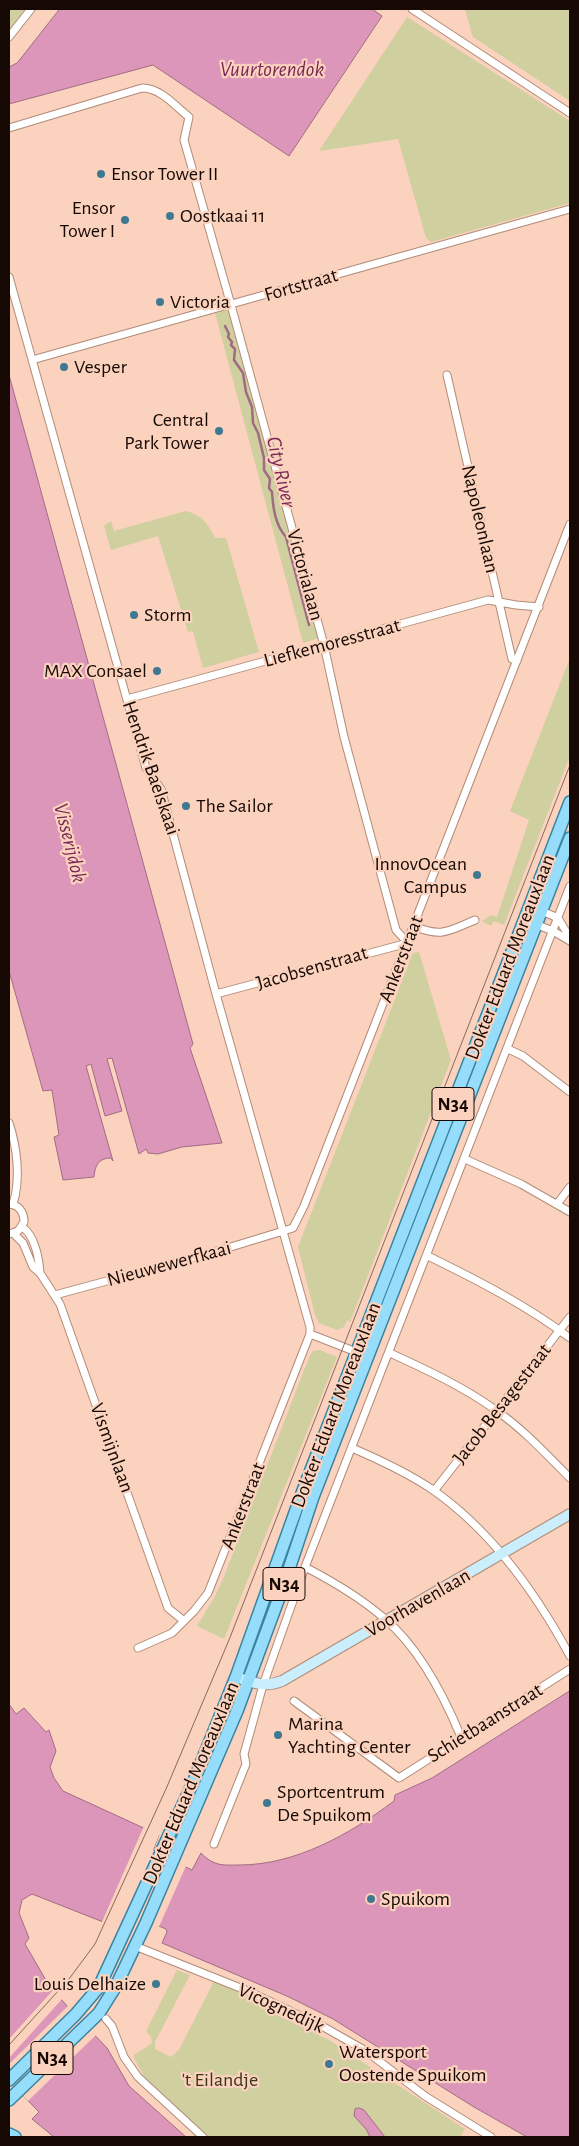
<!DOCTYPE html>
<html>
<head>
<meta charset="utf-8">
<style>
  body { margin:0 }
  #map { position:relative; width:579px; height:2146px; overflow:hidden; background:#fbd2bd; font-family:"Alegreya Sans",sans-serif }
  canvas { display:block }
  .frame { position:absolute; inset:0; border:10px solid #160904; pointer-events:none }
</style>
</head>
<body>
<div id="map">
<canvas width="579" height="2146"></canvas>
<div class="frame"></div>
</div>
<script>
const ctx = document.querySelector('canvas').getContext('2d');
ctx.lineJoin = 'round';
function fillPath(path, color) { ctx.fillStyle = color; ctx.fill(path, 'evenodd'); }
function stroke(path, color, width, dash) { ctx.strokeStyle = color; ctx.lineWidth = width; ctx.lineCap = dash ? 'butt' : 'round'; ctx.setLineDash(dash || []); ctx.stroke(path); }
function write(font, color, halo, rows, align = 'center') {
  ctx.font = font + ' "Alegreya Sans",sans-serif'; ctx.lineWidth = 4.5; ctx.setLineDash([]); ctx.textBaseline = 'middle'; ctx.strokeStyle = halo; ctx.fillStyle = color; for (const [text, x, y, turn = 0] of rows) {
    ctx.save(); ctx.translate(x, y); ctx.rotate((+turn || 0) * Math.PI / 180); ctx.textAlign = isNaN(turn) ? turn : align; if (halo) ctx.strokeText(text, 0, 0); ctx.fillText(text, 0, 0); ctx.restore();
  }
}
const green = new Path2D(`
  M9,9h16l-16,21z
  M465,9h105v92l-97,-64z
  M407,17l163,104v82l-139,39 -5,-4 -28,-99 -79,12z
  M230,309l89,329 -16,5 -88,-330z
  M186,511c16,4 22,13 29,27h11l33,114 -56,16 -10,-37 -5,1 -30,-96 -47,14 -7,-24 7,-5 3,10z
  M570,658v98l-66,169 -10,-4 -3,5 -9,-5 9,-6 6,2 32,-97 -19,-9z
  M419,952l32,108 -101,262 -3,-2 -3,7 -7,3 -18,-7 -4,-8 -17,-68 115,-294z
  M320,1350l17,7 -113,282 -27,-13 18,-30 8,-17 87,-224 3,-4z
  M177,1970l13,5 -35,67v7l16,8 8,-7 35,-69 67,29 -2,6 50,24 136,89 -5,8h-252l-62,-57 -12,-22v-3l18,-12 -1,-6 -5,-6z`);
const water = new Path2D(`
  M60,9h312l10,7 -93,140 -136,-91 -144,39v-37l8,-4z
  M9,375l184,669 -3,4 32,95 -40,4 -24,7 -10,-1 -2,-4 -7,5 -27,-96 -5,1 15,52 -17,5 -14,-52 -5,2 27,95 -2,-3c-13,0 -16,8 -17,19l-31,3 -9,-43 5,-2 -7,-45 -9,1 -34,-120z
  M570,1691v446h-43l-53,-30 -141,-88 -44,-22 -127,-54 5,-11 -1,-3 -41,-17 -9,15 -84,-33 -10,6 -3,13 10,25 -4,6 22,38 20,24 40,42 22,38 57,51h-132l-22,-18 7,-7 -30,-31v-377l7,10 8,-6 22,24 3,-2 7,21 -6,16 4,11 9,13 96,44 -6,16 39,19 9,-17c3,3 7,7 12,9 7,4 18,3 26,3 57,0 111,-31 155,-64l1,-6 37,-17z
  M359,2108l5,2 21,27h-15l-4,-8 -12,-13 1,-7z`);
const pier = new Path2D(`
  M144,1826l16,7 -7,17 33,16 -28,63 -33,-15 -7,14 -3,1 -14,-5z
  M55,1988l8,10 -54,60v-19z
  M69,2005l27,30 -68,66 -19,-20v-17z`);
const stream = new Path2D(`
  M225,326l4,8 -1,3 4,5 -1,3 4,4 -1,11 9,13 3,19 6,15 1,16 5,10 6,25v12l6,9 -1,9 3,4c1,15 3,33 14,45l23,88`);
const street = new Path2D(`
  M412,9l158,104
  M9,37l22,-28
  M9,128l133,-40c19,0 33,18 47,29l-5,23 47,165 93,340 20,92 52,193 12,13
  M9,277l137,491 15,21 55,205 94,333v7l-102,259 -14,18 -22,22 -34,15
  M32,360l538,-151
  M447,375l65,284 5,2
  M127,699l361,-99 28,5 23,2
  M530,906l28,12 12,20
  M525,920l28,11 17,10
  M413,926c30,12 35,5 62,-6
  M216,994l192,-51
  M508,1049l15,7 47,36
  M9,1123c8,24 12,56 4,81
  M465,1159l56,25 49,28
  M557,1204l13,-17
  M22,1227c13,8 17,32 18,46
  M9,1234l9,-3 6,-9c0,-10 -5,-17 -15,-18
  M14,1234l9,9 10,24 7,6 20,31 108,304 16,13
  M428,1256c49,24 98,49 142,82
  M55,1295l166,-45 72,-22 11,-22 266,-682
  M310,1334l49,19
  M390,1353c37,17 74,34 107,58 27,19 50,44 73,67
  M352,1448c28,12 56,25 81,42 60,42 103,103 137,166
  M434,1491l136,-174
  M305,1567c29,15 56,31 80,52 34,29 59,77 76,118
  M294,1701l105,77 171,-109
  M214,1844l32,-80 -2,-10 19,-69 42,-118 265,-681
  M135,1946l113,45 74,35 44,25 59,45 66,41
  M106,2019l6,7 12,31 14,20 65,60`);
const secondary = new Path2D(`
  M242,1679c15,5 25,8 40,2l288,-167`);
const primary = new Path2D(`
  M9,2080l67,-66 23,-27 94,-204 43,-106 66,-184 268,-691
  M9,2100l90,-87 17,-27 30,-63 91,-212 46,-124 30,-90 257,-659
  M9,2134l6,3`);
const tram = new Path2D(`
  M9,2045l60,-66 26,-35 71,-155 63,-149 341,-875`);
const markers = [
  [101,174,5,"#3e7891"],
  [170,216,5,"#3e7891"],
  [125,220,5,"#3e7891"],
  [160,302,5,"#3e7891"],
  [64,367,5,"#3e7891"],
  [219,431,5,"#3e7891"],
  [134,615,5,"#3e7891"],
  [157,671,5,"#3e7891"],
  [186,806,5,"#3e7891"],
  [477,875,5,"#3e7891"],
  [278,1735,5,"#3e7891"],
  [267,1803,5,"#3e7891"],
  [371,1899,5,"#3e7891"],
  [156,1984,5,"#3e7891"],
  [329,2064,5,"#3e7891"]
];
const shields = [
  [453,1104,42],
  [284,1584,42],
  [52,2058,42]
];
const shieldNames = [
  ["N34",453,1104],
  ["N34",284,1584],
  ["N34",52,2058]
];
const poiNames = [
  ["Ensor Tower II",111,174],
  ["Ensor",115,208,"right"],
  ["Tower I",115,231,"right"],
  ["Oostkaai 11",180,216],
  ["Victoria",170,302],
  ["Vesper",74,367],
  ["Central",209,420,"right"],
  ["Park Tower",209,443,"right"],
  ["Storm",144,615],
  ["MAX Consael",147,671,"right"],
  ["The Sailor",196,806],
  ["InnovOcean",467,864,"right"],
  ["Campus",467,887,"right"],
  ["Marina",288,1724],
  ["Yachting Center",288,1747],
  ["Sportcentrum",277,1792],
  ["De Spuikom",277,1815],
  ["Spuikom",381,1899],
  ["Louis Delhaize",146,1984,"right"],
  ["Watersport",339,2052],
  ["Oostende Spuikom",339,2075]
];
const streetNames = [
  ["Fortstraat",301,285,-16],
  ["Napoleonlaan",480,519,77],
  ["Victorialaan",305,575,75],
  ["Liefkemoresstraat",332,643,-15],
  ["Hendrik Baelskaai",151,768,71],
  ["Dokter Eduard Moreauxlaan",510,957,-69],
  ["Ankerstraat",401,959,-69],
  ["Jacobsenstraat",312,968,-16],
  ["Nieuwewerfkaai",169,1264,-15],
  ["Jacob Besagestraat",502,1404,-52],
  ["Dokter Eduard Moreauxlaan",336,1405,-69],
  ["Vismijnlaan",112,1448,70],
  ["Ankerstraat",243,1506,-69],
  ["Voorhavenlaan",418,1603,-30],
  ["Schietbaanstraat",485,1723,-32],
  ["Dokter Eduard Moreauxlaan",191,1783,-67],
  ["Vicognedijk",281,2008,25]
];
const parkNames = [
  ["'t Eilandje",220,2080]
];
const waterNames = [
  ["Vuurtorendok",272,70],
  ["City River",281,472,77],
  ["Visserijdok",70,843,76]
];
fillPath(green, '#cfcf9f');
fillPath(water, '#dc96b9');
stroke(water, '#a16c83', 1);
fillPath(pier, '#fbd2bd');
stroke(stream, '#a16c83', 2.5);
stroke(street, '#b18b78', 9);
stroke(secondary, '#b18b78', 12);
stroke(primary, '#3b84a1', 14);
stroke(street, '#fff', 7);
stroke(secondary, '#caeefc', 10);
stroke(primary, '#95ddfa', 11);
stroke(tram, '#856a5d', 1);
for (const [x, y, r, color] of markers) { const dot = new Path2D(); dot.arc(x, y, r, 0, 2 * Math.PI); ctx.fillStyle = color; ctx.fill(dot); stroke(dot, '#fbd2bd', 2); }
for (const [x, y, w] of shields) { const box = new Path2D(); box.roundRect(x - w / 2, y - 16.5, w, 33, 4); ctx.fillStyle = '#fbd2bd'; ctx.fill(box); stroke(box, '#160904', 1); }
write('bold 19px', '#160904', null, shieldNames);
write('20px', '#160904', '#fbd2bd', poiNames, 'left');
write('20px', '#160904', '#fbd2bd', streetNames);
write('20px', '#383717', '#fbd2bd', parkNames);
write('italic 21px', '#782756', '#fbd2bd', waterNames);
</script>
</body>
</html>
